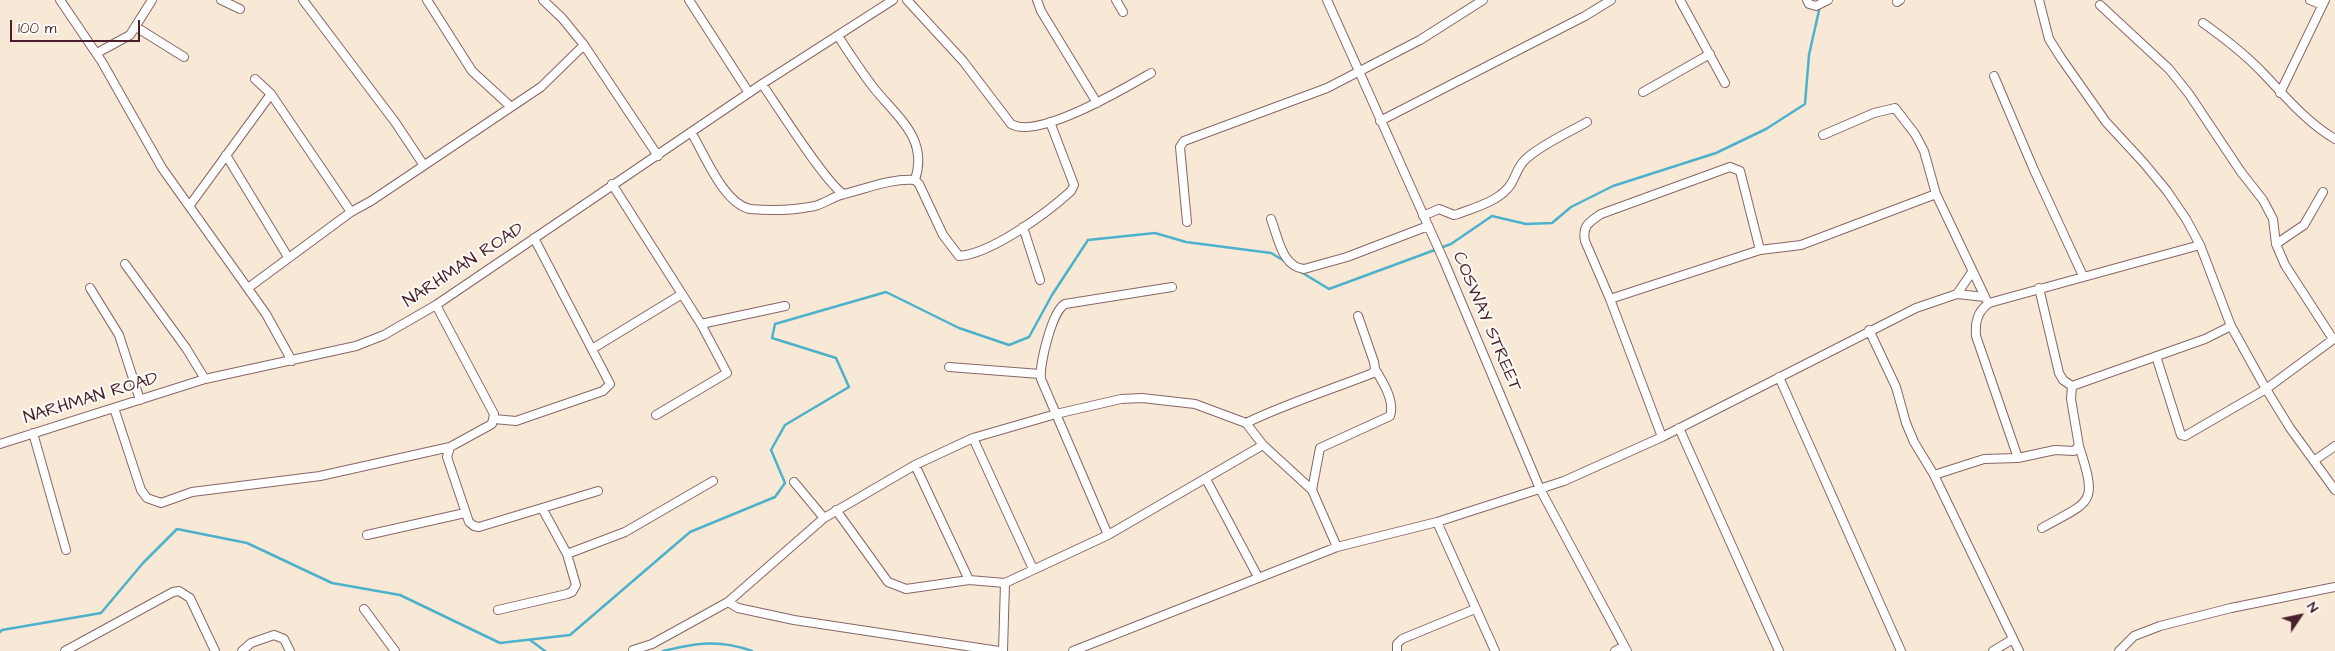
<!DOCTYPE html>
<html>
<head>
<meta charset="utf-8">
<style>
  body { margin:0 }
  #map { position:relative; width:2335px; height:651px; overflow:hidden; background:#f8e9d6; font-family:"Architects Daughter",sans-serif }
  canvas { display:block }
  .north { position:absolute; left:2275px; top:591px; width:50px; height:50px; -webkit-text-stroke:4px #fdfcf7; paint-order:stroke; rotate:56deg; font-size:14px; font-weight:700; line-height:20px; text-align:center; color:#4a1f2b }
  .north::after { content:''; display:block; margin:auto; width:18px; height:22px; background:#4a1f2b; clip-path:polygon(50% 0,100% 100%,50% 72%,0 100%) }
  .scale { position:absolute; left:10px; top:20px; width:130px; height:22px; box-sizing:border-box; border:2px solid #4a1f2b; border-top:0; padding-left:6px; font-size:15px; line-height:18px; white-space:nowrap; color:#4a1f2b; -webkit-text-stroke:4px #fdfcf7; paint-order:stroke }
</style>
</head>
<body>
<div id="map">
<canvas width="2335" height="651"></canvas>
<div class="north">N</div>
<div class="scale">100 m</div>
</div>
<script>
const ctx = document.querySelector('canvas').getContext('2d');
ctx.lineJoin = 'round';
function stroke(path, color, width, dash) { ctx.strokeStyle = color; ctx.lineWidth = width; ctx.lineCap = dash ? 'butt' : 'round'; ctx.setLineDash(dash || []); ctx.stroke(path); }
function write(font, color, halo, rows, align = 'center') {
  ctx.font = font + ' "Architects Daughter",sans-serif'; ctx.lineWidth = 4; ctx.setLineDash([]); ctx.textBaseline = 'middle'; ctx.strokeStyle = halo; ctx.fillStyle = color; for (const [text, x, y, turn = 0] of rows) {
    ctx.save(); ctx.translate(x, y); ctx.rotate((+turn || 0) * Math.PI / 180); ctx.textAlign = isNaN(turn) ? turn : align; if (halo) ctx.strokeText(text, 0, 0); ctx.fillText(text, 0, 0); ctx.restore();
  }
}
const stream = new Path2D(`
  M1301,272l28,17 122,-45 41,-28 34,8 26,-1 19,-16 42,-21 103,-33 50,-24 39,-25 4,-49 11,-49
  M0,632l2,-2 99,-17 42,-50 34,-34 70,14 85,40 68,12 100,48 70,-8 120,-103 85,-35 10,-14 -14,-33 14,-25 64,-38 -13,-29 -64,-20 3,-14 111,-32 73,36 50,17 20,-8 23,-42 36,-55 67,-7 31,9 85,11 15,9
  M530,640l15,11
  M663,651c33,-8 56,-12 89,0`);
const minor = new Path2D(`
  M60,0l42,62 60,106 104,146 26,47
  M221,0l19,9
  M303,0l92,122 28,42
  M427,0l45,71 38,35
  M543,0l19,18 22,27 74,111
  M689,0l60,93
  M907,0l56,61 48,63c27,16 114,-36 140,-51
  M1037,0l4,11 56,92
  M1116,0l7,12
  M1327,0l117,261 96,228 87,162
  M1680,0l45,83
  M1807,0l2,4 7,2 12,-6
  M2039,0l10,39 12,19 45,64 37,40 24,29 19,28 14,26 31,81 35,63 24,39 45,62
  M2310,0l12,5
  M1897,2l3,-2
  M2100,5l69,64 20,25 52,78 22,28 10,19 3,25 9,21 48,74
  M2203,23c21,15 41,30 59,49 23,24 44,50 73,67
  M136,27l48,30
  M838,36c11,17 23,35 35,51 23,29 56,51 42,93
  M97,53l33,-18 22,-35
  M1994,76l40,94 49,106
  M255,79l16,15 80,118
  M762,84c14,20 66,103 82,110
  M1643,92l67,-38
  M2280,93l45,-93
  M1380,121l205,-105 26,-16
  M691,132c14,23 32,71 59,77 21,2 45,1 65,-3 11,-3 19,-10 29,-12 22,-5 47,-16 71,-14l4,4 24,51 16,21c32,-2 88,-43 112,-65l3,-6 -24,-63
  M1823,135l51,-22 21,-5 20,26 9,17 12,43 50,105
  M226,155l62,102
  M612,184l89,140 26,49 -71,42
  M190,205l81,-111
  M1423,216l16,-7 15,6 4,-1c18,-7 42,-13 53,-30 6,-10 7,-19 16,-26 17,-15 41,-25 60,-36
  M1271,219c7,18 11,48 33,50l43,-12 81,-31
  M1187,222l-7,-75 4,-6 143,-53 93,-48 63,-40
  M1023,227l17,53
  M2276,244l28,-19 19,-33
  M125,264l61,84 19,31
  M90,288l29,47 21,65
  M248,288l103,-76 20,-11 170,-114 43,-42
  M2039,288l20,85 4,7 9,6 133,-47 26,-13
  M1957,294l15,-22
  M1610,299l150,-49 41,-5 135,-51
  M436,305l58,109 -2,10 -42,23 -3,10 22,65 5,4 5,1 63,-19 25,46 9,31 -4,7 -5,2 -69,16
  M701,324l84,-18
  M1869,330l27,57 10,36 8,19 20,33 85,176
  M592,349l90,-55
  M2156,356l25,79 4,1 81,-47 69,-51
  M949,367l91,7
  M1779,377l122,274
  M114,408l27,82 6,8 14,5 31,-11 128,-16 130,-29
  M494,419l22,2 87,-30 7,-7 -76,-146
  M1246,423c41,-20 84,-33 127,-50l2,-4 -1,-7 -16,-46
  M1679,428l100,223
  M33,433l33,117
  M1662,437l-52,-138 -25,-58c-3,-15 4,-19 16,-27l129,-47 10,4 20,79
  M973,438l60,131
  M0,444l205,-65 151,-33 28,-11 52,-30 326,-221 131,-84
  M2018,458l37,-8 19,1 5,-5 -8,-47 1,-13
  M2315,460l20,-14
  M915,465l54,115
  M1934,475l50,-16 34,-1 -42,-122c-1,-14 1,-24 13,-33l211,-58
  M1206,479l52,98
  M794,482l30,36
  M1312,490l8,-42 70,-32c5,-15 -7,-34 -15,-47
  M542,508l56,-17
  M836,510l52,72 18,7 63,-9 36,3 103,-48 155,-90
  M1437,522l58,129
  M2042,528c50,-28 56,-23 37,-82
  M367,535l98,-22
  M1108,535l-67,-156c-2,-14 11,-68 24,-75l107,-17
  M567,554l58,-22 88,-51
  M728,602l10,6 56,12 205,31
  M364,609l31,42
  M633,650l19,-6 76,-42 96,-84 91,-53 58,-27 83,-24 65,-15 21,-1 53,6 51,19 17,22 49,45 25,57
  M65,651l108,-59 6,-1 11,7 25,53
  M242,651l9,-8 23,-8 10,4 6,12
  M1003,651l2,-68
  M1073,651l264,-104 100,-25 127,-41 98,-44 254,-129 41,-14 28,3
  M1397,651v-7l5,-5 73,-30
  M1615,651l9,-5
  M1993,651l20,-12
  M2119,651l15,-15 26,-10 71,-18 104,-21`);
const streetNames = [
  ["NARHMAN ROAD",464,266,-33],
  ["COSWAY STREET",1486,322,67],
  ["NARHMAN ROAD",91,399,-17]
];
stroke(stream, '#4db1cc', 2.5);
stroke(minor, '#876667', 10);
stroke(minor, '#fff', 8);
write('18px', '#4a1f2b', '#fdfcf7', streetNames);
</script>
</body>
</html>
